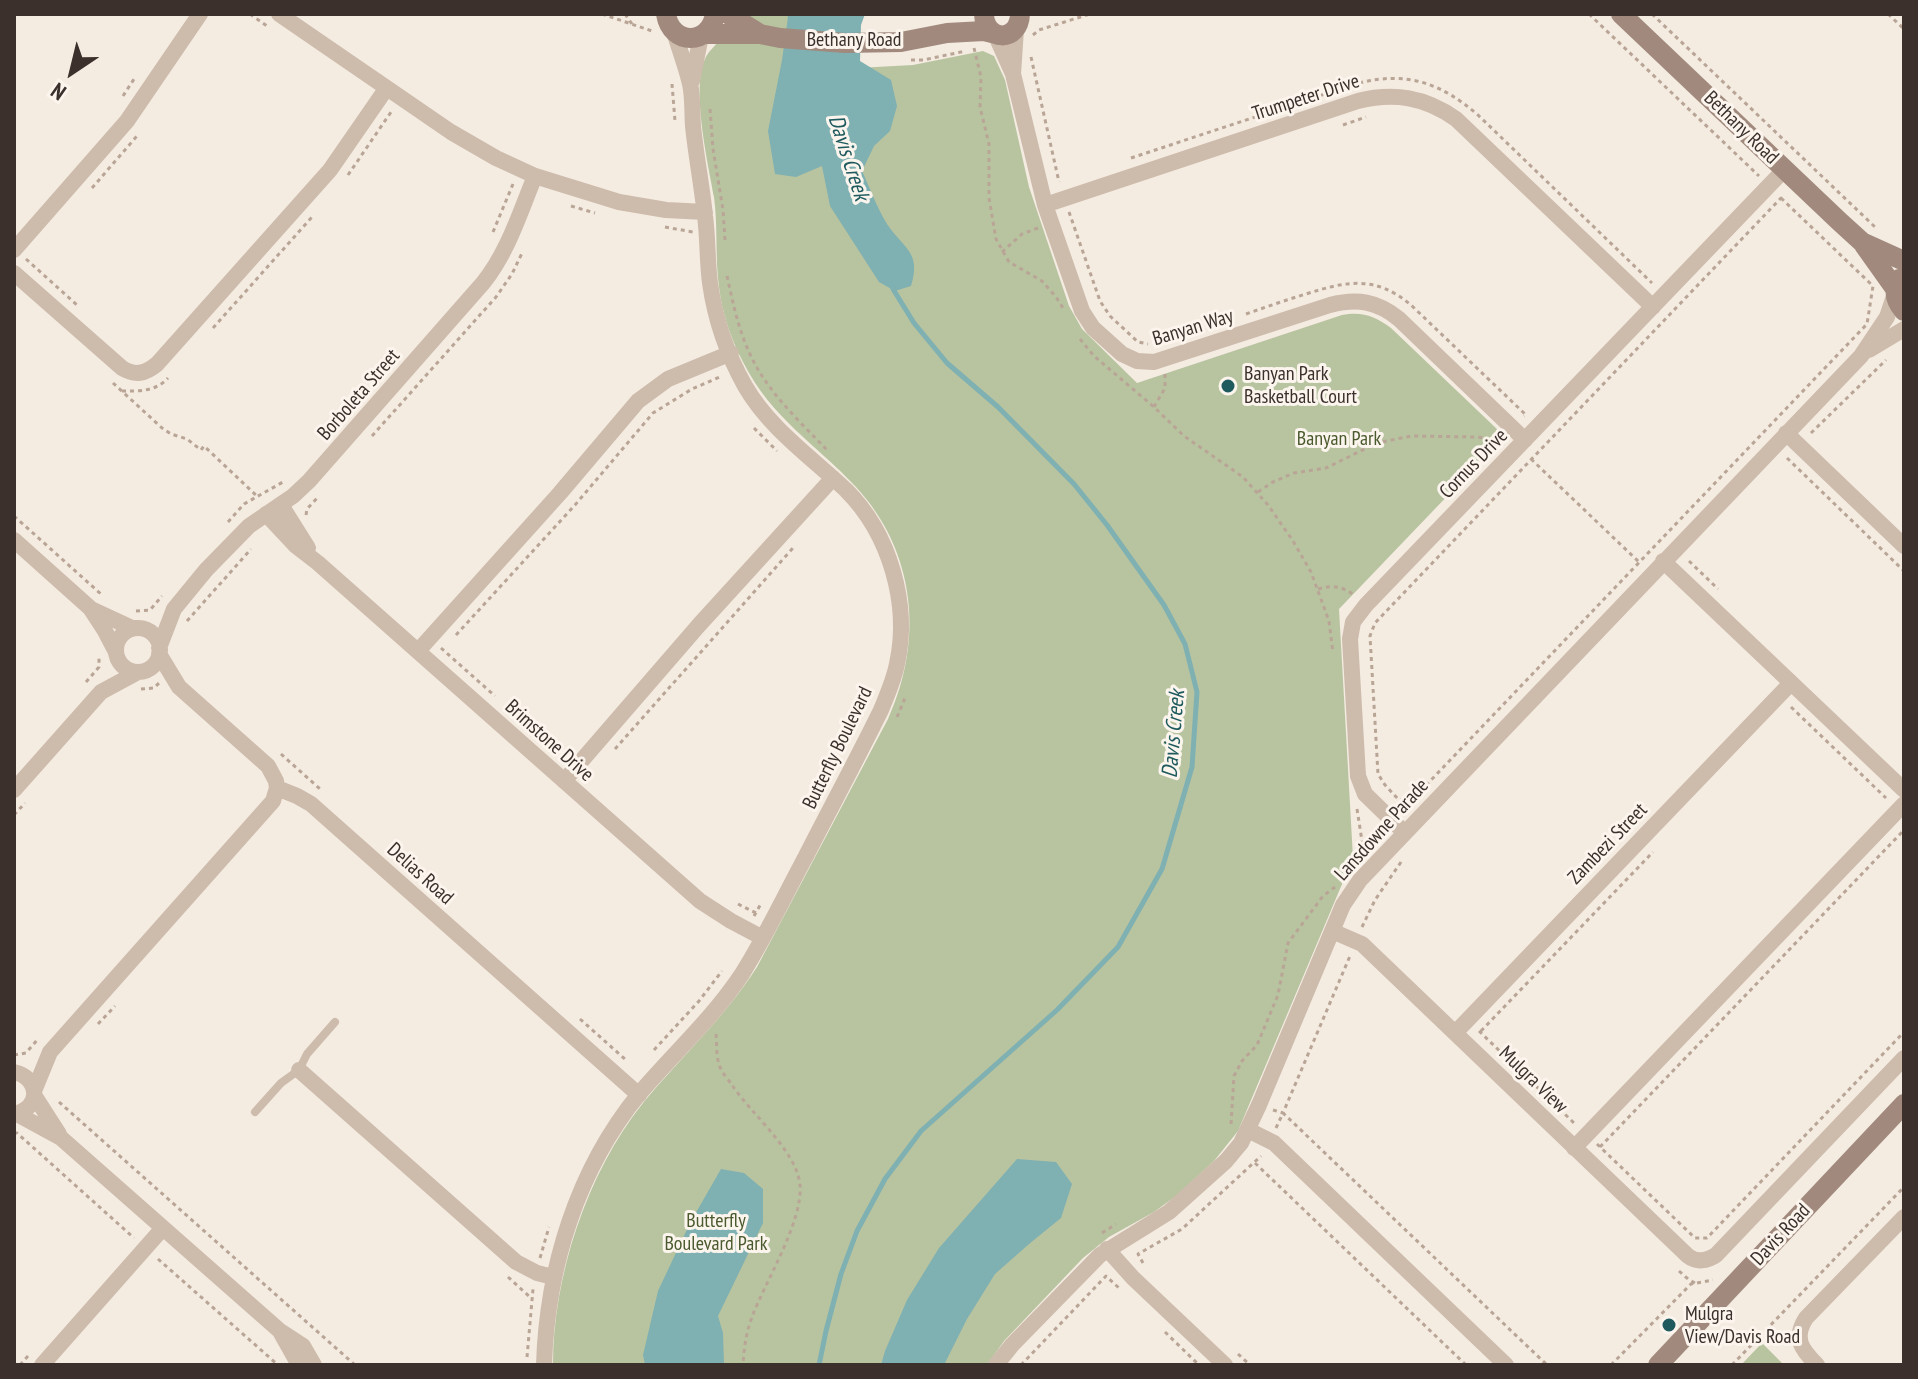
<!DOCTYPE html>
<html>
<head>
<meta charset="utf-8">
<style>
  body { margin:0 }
  #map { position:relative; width:1918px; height:1379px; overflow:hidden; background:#f4ebe1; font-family:"PT Sans Narrow",sans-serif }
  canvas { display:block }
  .frame { position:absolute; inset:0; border:16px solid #3b302b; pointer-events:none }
  .north { position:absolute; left:32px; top:32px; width:80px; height:80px; -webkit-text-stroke:6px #fbf5ee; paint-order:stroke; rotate:215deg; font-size:22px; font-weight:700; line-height:32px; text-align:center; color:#3b302b }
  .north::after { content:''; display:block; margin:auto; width:28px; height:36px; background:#3b302b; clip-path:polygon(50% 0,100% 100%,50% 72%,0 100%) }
</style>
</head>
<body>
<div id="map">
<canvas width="1918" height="1379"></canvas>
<div class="frame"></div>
<div class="north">N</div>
</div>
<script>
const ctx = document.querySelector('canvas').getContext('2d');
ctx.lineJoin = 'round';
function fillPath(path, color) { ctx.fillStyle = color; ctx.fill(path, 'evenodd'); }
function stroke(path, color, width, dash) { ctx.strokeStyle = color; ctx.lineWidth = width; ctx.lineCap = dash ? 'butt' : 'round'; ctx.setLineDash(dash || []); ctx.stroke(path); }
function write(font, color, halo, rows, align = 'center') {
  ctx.font = font + ' "PT Sans Narrow",sans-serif'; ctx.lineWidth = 6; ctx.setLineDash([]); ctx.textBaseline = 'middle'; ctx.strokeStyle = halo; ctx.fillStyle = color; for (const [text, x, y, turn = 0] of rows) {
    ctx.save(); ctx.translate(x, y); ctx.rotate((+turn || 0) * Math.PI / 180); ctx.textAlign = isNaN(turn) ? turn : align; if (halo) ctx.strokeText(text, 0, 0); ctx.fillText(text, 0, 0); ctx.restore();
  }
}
const green = new Path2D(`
  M735,14h84l38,54 56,-3 70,-14 11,5 11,24 24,107 40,119 13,23 55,54 205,-68c20,-4 33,1 49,13l108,103v11l-160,167 14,249 -115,273 -24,30 -38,35 -22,16 -45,25 -26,21 -79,83 -17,24h-434c0,-89 34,-192 90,-262 38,-46 82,-86 114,-136l131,-248c36,-79 28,-167 -32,-232 -41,-44 -84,-68 -113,-125 -12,-23 -21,-49 -24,-75 -4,-30 -1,-60 -5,-90 -6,-34 -23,-108 -9,-138 3,-8 10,-12 14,-19 6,-8 11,-17 16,-26z
  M1762,1343l22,22h-43z`);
const water = new Path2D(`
  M786,14h79l-4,11 -1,36 31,19 6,26 -7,25 -16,15 -12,25c8,17 15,37 25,53 16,24 35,28 24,62l-16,5 -16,-9 -49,-76 -8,-40 -26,11 -21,-3 -7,-43 14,-71 6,-43z
  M1017,1159l39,3 16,22 -11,34 -32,26 -34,30 -28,45 -23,46h-63l4,-14 22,-51 32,-52z
  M721,1169l23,4 19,16v34l-45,93 5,17 1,32h-79l-2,-10 15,-64 32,-68z`);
const stream = new Path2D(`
  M819,1365l7,-34 15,-57 16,-43 28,-52 36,-48 136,-121 61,-63 44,-78 30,-102 5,-75 -12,-48 -21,-39 -57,-80 -33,-41 -76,-77 -51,-44 -33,-40 -21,-34`);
const path = new Path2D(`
  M250,14l17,12
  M602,14l50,17
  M625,14l7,10
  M1589,14l170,162
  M1652,14l223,213
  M1888,14l16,15
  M1033,35l6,-5 51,-16
  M974,48l7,29 -1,30 9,37v54l7,41 13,23 33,19 14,16 7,11
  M1031,57l28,125
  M911,60h12l43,-9
  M1359,83c48,-12 82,0 119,32l174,168
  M672,84l3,37
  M123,96l11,-17
  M710,109l3,40 10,61 2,30
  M1343,125l23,-8
  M1131,158l206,-68
  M348,175l43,-63
  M92,188l45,-52
  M1781,198l92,88 -6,38 -455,476h-13l-14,-15 -7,-11 -8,-138 5,-13z
  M571,206l24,7
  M1069,212l31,89 10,15 28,26 10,2
  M665,227l28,5
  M493,232l20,-48
  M1002,252l20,-18 16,-6
  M26,259l51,46
  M727,276c7,32 14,66 32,95 18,30 46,56 70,81
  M1246,314c20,-7 40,-14 60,-20 41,-13 69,-19 105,11l115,110 -2,1
  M213,328l99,-111
  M1080,339l14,17 60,51 30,29 59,41 25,28 25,36 18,31 18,49 4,32
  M113,383l49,45 9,6 16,5 14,11 3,-4 54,51
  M122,391c17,0 33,1 46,-13
  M1154,407l11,-19v-14
  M754,428l23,23
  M1811,433l75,-73
  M372,436l124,-139 16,-23 11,-23
  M1787,458l117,113
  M1531,459l108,103
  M1258,492l15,-10 21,-9 32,-5 51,-25 34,-7 67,1 17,3 6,-3
  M306,515l1,-6 12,-13
  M14,516l88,79
  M228,522l16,-18 39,-22
  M1689,561l29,28
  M1318,589c14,-4 25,-3 37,7
  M136,611l14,-1 12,-14
  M187,621l64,-72
  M456,635l119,-130 78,-92 39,-24 30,-13
  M441,648l54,48
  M86,682l13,-15v-12
  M141,689l13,-1 5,-5
  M1791,707l95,91
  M897,717l8,-19
  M615,749l178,-201
  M281,754l39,35
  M1357,809l5,32 -3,15
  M14,815l11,-12
  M738,904l18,9
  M754,916l8,-14
  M1362,927l13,-27 26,-38
  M580,1019l46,41
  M98,1024l17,-18
  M1479,1031l95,92
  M1481,1031l172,-179
  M716,1034c1,10 0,21 3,30 2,8 9,15 13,21 19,29 65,66 68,100 3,37 -35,97 -48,132 -6,16 -8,31 -9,48
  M654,1050l45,-49 23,-30
  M14,1055l12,-2 12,-14
  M59,1102l296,263
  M1273,1110l10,3 67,-157
  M1231,1124l3,-48 8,-15 15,-16 21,-50 10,-52 35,-47 12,-9
  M1276,1128l7,-15 264,252
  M14,1133h3l117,105
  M1597,1144l98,94h12l197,-206
  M1600,1147l304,-317
  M1255,1163l211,202
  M1102,1233l14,-9
  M540,1258l9,-31
  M158,1259l120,106
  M1143,1263l-5,-9 44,-25 79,-73
  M1679,1271l9,8 7,4
  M508,1277l23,21
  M1165,1332l34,33
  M1238,1354l12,11
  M527,1357l6,-68
  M20,1365l8,-9
  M1021,1365l85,-89 13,12
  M1611,1365l80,-81 22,-4
  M1732,1365l172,-178`);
const lane = new Path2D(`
  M255,1112l26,-29 18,-13 8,-16 28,-32`);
const street = new Path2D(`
  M279,14l172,118 45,26 39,18 84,26 47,8 39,2
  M995,34l18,40 32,131 37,106 11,17 29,26 15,7 17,1 176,-57c27,-7 47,-4 69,14l126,121
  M1013,74l3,-45
  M692,81l9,-45
  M1045,205l313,-104c36,-9 67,-4 98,18l197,188
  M14,250l113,-129 73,-107
  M14,273l108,95c13,8 23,6 35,-4l173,-194 56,-81
  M1869,350l35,-21
  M1786,433l118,113
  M281,505l27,43
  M266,514l30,32 22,17 382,338 31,20 32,17
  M14,540l76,68 15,23 11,21
  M1663,561l241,229
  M91,609l41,19h5
  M116 650a22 22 0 1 1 44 0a22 22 0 1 1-44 0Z
  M159,648l15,-39 32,-39 43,-44 44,-30 16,-15 174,-198c25,-31 37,-71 52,-107
  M418,651l142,-158 78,-92 30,-22 63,-26
  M159,654l20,33 89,79 8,15 1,7 20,8 14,8 328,291
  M564,781l135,-156 134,-147
  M14,790l87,-98 37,-20
  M1404,832l-39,-38 -7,-18 -8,-137 3,-17 13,-17 418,-435
  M1332,931l30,13 326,312c9,7 19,5 28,-1l188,-197
  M1455,1033l336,-350
  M299,1070l217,192 21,11 16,4
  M14,1072c27,6 27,37 0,42
  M34,1091l16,-39 223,-251 4,-13
  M34,1095l25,39
  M17,1114l44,24 219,193 23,15 11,19
  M1248,1130l26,13 232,222
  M1574,1148l330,-344
  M1107,1249l26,29 92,87
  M281,1333l18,32
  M42,1365l121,-137
  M544,1365c3,-97 33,-195 95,-271 34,-40 74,-76 103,-120 24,-38 43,-79 64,-118 25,-49 51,-97 75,-146 6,-15 13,-30 16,-46 13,-60 -7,-130 -51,-174 -35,-33 -77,-62 -101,-104 -18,-32 -30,-67 -35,-103 -3,-22 -2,-45 -5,-67 -3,-30 -9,-60 -12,-90 -1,-14 0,-29 -3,-42 -4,-18 -11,-35 -16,-53
  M996,1365l16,-20 88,-90 69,-43 57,-51 15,-18 18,-38 84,-200 17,-25 501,-524 26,-39 8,-24
  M1817,1365c-16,-16 -24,-27 -11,-47l98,-101`);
const secondary = new Path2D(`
  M666,14c5,32 44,32 49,0
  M728,14l32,20
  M984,14c1,28 35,29 36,0
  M1621,14l219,208 22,20 42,19
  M704,34h56l20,4 65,5 56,-1 46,-9 37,-2 8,2
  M1864,245l32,45
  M1899,279c-6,12 -4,22 5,32
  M1658,1365l246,-261`);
const markers = [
  [1228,386,8,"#1f5a5e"],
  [1669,1325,8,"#1f5a5e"]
];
const streetNames = [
  ["Bethany Road",854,40],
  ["Trumpeter Drive",1306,98,-18],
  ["Bethany Road",1741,128,44],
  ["Banyan Way",1193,328,-17],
  ["Borboleta Street",359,395,-49],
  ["Cornus Drive",1474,464,-46],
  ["Brimstone Drive",549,741,42],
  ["Butterfly Boulevard",838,748,-64],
  ["Lansdowne Parade",1382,830,-48],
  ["Zambezi Street",1608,844,-46],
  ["Delias Road",420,874,42],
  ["Mulgra View",1533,1080,44],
  ["Davis Road",1781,1235,-47]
];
const poiNames = [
  ["Banyan Park",1244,374],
  ["Basketball Court",1244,397],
  ["Mulgra",1685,1314],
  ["View/Davis Road",1685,1337]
];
const parkNames = [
  ["Banyan Park",1339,439],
  ["Butterfly",716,1221],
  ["Boulevard Park",716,1244]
];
const waterNames = [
  ["Davis Creek",848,158,72],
  ["Davis Creek",1174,734,-85]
];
fillPath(green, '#b8c4a0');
fillPath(water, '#7fb0b2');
stroke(stream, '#7fb0b2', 5);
stroke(path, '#b9a596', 3, [4, 4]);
stroke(lane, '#cdbbac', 8);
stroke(street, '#cdbbac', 16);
stroke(secondary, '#a18a7d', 20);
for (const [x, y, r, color] of markers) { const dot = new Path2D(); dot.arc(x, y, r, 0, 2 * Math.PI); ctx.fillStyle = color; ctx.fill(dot); stroke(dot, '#fbf5ee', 3); }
write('20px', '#3b302b', '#fbf5ee', streetNames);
write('20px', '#3b302b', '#fbf5ee', poiNames, 'left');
write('20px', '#4a5a2e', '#fbf5ee', parkNames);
write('italic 22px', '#1f5a5e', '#fbf5ee', waterNames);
</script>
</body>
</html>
